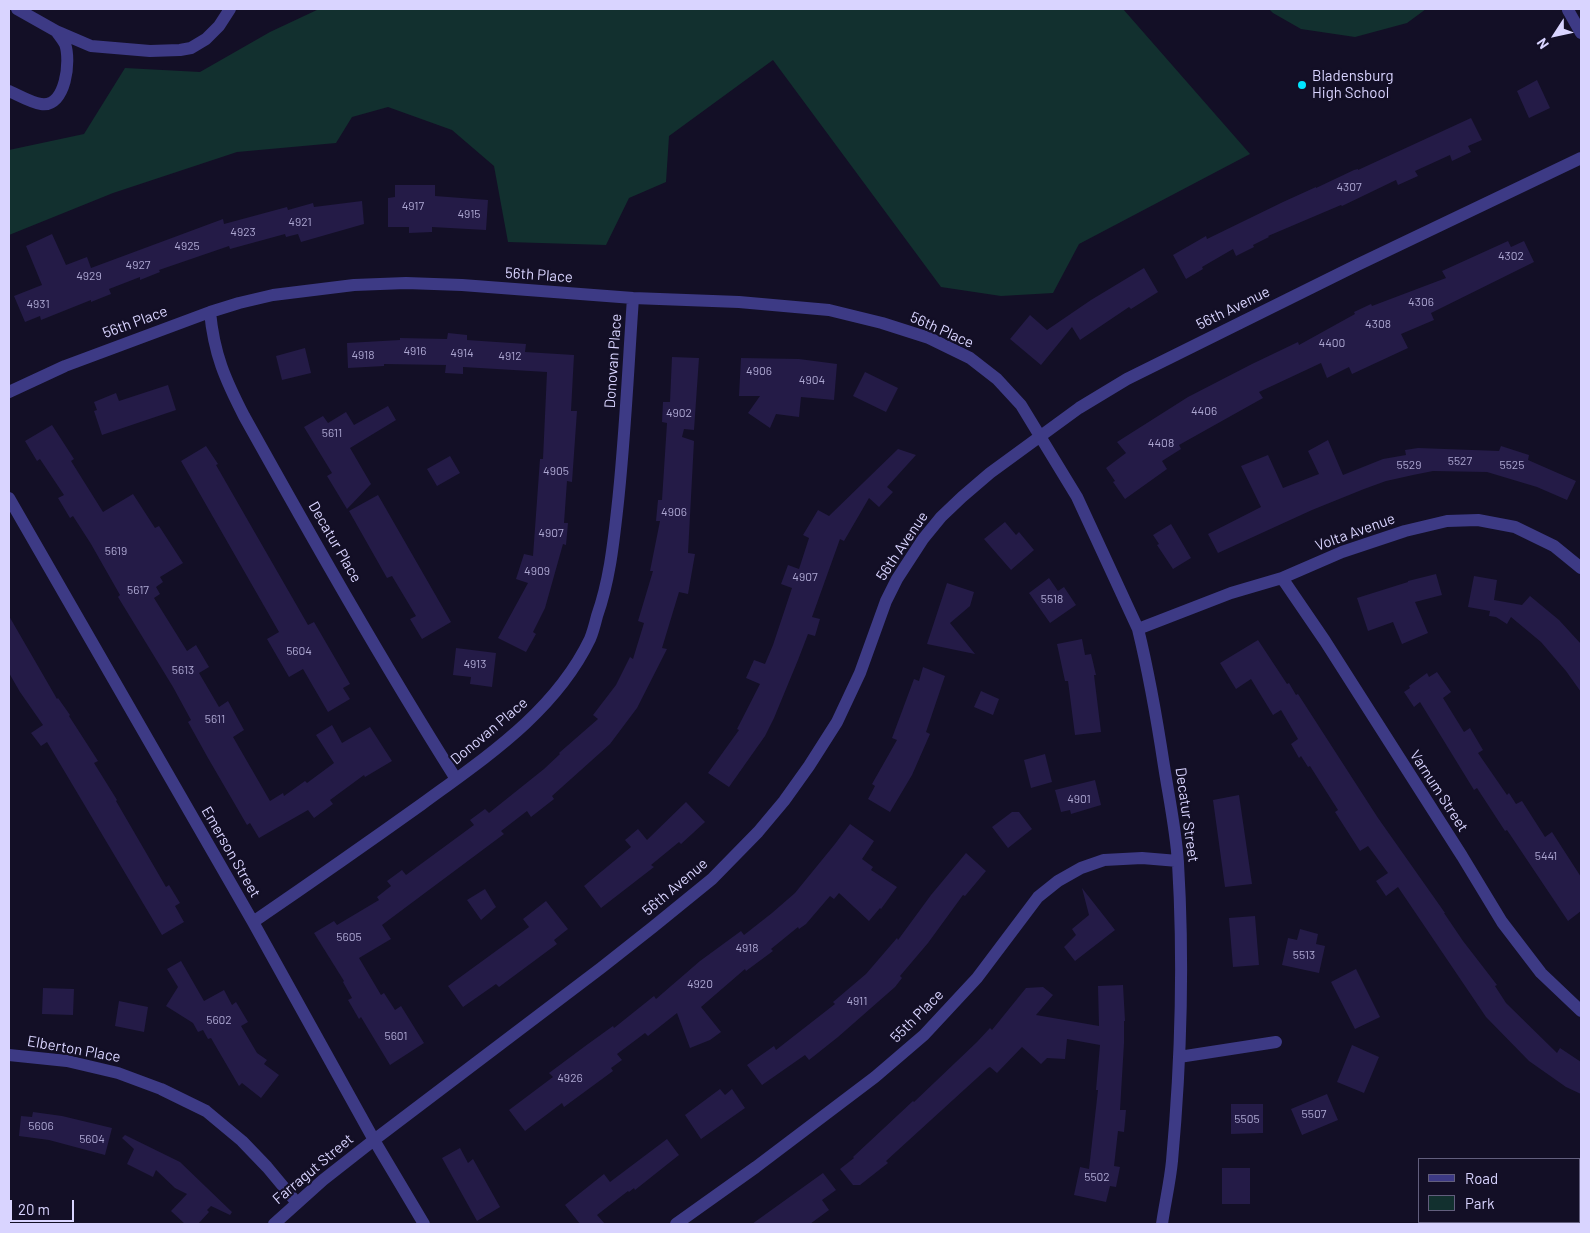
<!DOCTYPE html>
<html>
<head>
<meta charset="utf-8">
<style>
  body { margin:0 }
  #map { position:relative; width:1590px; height:1233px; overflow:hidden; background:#130f26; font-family:Barlow,sans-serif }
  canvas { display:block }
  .frame { position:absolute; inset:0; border:10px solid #d9d4ff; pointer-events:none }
  .legend { position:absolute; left:1418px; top:1158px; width:162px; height:65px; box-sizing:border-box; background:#130f26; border:1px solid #625e7d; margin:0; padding:6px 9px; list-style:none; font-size:15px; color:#d9d4ff }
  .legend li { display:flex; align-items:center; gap:10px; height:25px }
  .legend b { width:25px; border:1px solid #625e7d }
  .north { position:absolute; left:1530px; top:10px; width:50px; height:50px; -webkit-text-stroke:4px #130f26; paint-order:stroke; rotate:235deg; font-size:14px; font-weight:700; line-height:20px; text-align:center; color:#d9d4ff }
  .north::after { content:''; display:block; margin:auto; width:18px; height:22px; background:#d9d4ff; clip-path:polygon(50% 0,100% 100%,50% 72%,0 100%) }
  .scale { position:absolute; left:10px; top:1200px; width:64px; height:22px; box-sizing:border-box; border:2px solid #d9d4ff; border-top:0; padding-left:6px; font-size:15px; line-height:18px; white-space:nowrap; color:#d9d4ff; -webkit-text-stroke:4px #130f26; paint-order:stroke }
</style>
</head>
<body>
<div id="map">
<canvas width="1590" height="1233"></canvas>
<div class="frame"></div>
<ul class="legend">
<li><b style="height:6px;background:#3d3a85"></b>Road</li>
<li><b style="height:14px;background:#12302f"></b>Park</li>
</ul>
<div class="north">N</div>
<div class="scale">20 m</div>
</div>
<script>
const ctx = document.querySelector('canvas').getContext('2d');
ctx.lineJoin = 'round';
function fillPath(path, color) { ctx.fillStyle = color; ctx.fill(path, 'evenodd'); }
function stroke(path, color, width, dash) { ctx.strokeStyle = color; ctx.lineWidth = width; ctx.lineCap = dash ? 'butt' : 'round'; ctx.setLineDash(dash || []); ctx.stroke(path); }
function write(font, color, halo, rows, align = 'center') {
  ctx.font = font + ' Barlow,sans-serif'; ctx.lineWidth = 4.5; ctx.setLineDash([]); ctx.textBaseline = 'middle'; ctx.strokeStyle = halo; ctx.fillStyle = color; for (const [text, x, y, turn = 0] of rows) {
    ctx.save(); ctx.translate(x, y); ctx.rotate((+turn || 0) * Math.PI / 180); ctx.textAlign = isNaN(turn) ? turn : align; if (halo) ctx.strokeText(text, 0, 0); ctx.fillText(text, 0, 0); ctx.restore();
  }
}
const green = new Path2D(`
  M319,9h804l127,145 -171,90 -26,49 -52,3 -60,-9 -168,-227 -104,76 -3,46 -37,16 -23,47 -98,-3 -14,-76 -42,-36 -64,-23 -36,10 -16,26 -99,9 -124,41 -104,42v-85l75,-16 41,-66 75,4 70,-40z
  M1269,9h157l-19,14 -52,14 -54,-8 -28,-16z`);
const building = new Path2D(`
  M1537,80l13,28 -21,10 -12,-27z
  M1471,118l11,22 -14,6 3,6 -19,9 -2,-6 -35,16 3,5 -20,9 -2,-5 -54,26 -1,-1 -73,31 1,1 -16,8 1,2 -18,9 -3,-7 -31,18 1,2 -17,10 -13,-24 33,-19 1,3 76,-37 33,-15v1l38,-18 4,-1v1z
  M395,185h40v11l53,4 -2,30 -54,-3v5l-23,1v-6h-21v-29l7,-1z
  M362,201l2,23 -63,18 -3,-8 -12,3 -1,-3 -55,15 -1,-3 -70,24 1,2 -20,8v-3l-31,12 2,5 -20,8v-2l-50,20 -1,-4 -15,6 -11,-26 28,-11 -16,-39 26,-12 14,31 21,-8 4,11 132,-49 1,5 63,-17 1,3 25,-7 1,4z
  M1508,241l3,6 13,-6 10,21 -103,51 3,7 -33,14 7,14 -56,26 -3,-7 -22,11 -6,-15 -62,29 4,6 -84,47 2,4 -19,12 5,8 -42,30 -12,-17 2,-1 -9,-13 20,-15 -9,-11 71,-45 64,-33 46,-22 1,3 56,-31 -1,-2 17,-8 1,2 74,-28 -4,-7z
  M1144,268l14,24 -27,17 -2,-2 -49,33 -8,-13 -31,38 -31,-26 20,-24 17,15 44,-30z
  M448,333l19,2v5l59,4 -1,8 49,3 -3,56h6l-5,71 -5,-1 -3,42h4l-2,22 -3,-1 -18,64 -12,24 3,2 -10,18 -28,-14 30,-55 -12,-4 8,-25 9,2 7,-97h3l4,-87 -84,-5v7l-18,-1 1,-8 -62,-1v2l-36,2 -1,-25 53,-3v-2l47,1z
  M305,348l6,25 -29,7 -6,-24z
  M672,357l27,1 -5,72 -10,-1 -2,8 12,4 -6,112 7,1 -7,40 -9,-2 -17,56 5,1 -30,59 -27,36 -58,52 2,3 -23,18 -4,-6 -26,20 3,3 -122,91 9,14 -32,19 22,37 3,-2 11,17 6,-4 23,37 -34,22 -29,-48 -2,2 -11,-19 4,-2 -9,-16 1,-1 -30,-48 20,-12 3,4 42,-25 -2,-3 14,-11 -4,-5 15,-11 4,5 68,-50 -4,-5 15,-11 4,4 55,-44 16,-15 -1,-1 39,-34 -5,-4 23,-30 14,-28 3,2 11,-36 -6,-2 15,-50h-3l10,-50h-4l2,-21h4l5,-77 -5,-1 1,-20h7z
  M741,358l58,1 38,5 -3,36 -33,-3 -2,20 -23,-3 -6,14 -22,-15 12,-17h-21z
  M865,372l33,16 -12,24 -33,-16z
  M168,385l8,25 -74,25 -8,-24 3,-1 -3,-8 22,-9 3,8z
  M388,406l8,14 -46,28 21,36 -24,25 -20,-33 5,-3 -28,-46 19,-11 5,7 18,-11 8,13z
  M52,425l22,34 -3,2 32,51 30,-18 22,34 4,-2 24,37 -23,14 3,5 -7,5 4,7 -6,4 33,53 9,-6 13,22 -10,6 20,34 9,-6 16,29 -11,7 37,64 13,-8 1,3 21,-15 2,2 27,-20 -18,-28 16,-10 10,18 28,-16 22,34 -27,16 -1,-2 -34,25 3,4 -19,14 -6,-8 -49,28 -9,-15 -3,2 -39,-67 -20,-36 3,-2 -18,-33 -55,-90 2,-2 -29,-51 -18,-28 -3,2 -12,-20 6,-3 -24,-36 -3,2 -12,-20z
  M1328,440l15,35 40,-16 23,-4 -1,-5 13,-2 81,3 2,-5 28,9 -1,5 48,21 -9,19 -30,-13 -50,-15 -54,-1 -20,4 -27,6 -22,8 -52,21 -94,43 -10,-19 53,-27 -20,-41 27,-11 15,33 36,-14 -11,-23z
  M206,446l12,18 -2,1 92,160 6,-3 36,62 -7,4 7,11 -22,13 -25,-43 -14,8 -22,-38 12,-7 -98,-171z
  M898,449l18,6 -29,32 6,5 -14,15 -10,-9 -25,43 -4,-2 -28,78 8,2 -5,17 -7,-2 -10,26 -24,58 -9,18 -36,51 -21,-14 31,-43 -2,-1 23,-45 -14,-6 8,-18 11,4 8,-19 19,-57 -11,-4 7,-19 11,4 10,-31 -6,-3 15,-25 11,6z
  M450,456l10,17 -23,13 -10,-17z
  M378,495l73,127 -29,17 -12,-20 6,-3 -24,-40 -5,2 -38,-67z
  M1005,522l11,13 3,-3 15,18 -23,20 -27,-31z
  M1171,524l20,34 -18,11 -16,-24 2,-1 -6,-9z
  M1436,574l6,21 -27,7 13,31 -26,11 -9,-22 -25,9 -11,-33 51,-16v-1z
  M1474,576l23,4 -3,20 28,5 8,-9 29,24 22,24v48l-15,-21 -25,-29 -30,-25 -4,7 -11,-7 -7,-1 1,-5 -22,-4z
  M1049,578l9,13 6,-4 12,18 -26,18 -21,-30z
  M947,583l27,9 -4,14 -20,17 25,31 -48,-10z
  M9,616l48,83 1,-1 12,17 -1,1 29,45 -4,2 23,37 -1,1 50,86 3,-2 11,18 -5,3 9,16 -22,13 -115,-193 -6,4 -10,-13 12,-8 -23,-33 -11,-19z
  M1082,639l3,16 6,-1 5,21h-2l7,57 -26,3 -7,-54h-3l-8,-37z
  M1258,640l29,44 2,-1 7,12 2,-1 80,124 67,95h-1l19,28 34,44 -2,1 11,17 51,50 3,-5 21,14v32l-15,-7 -37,-26 -43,-44 -88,-130 -12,9 -10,-15 12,-8 -20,-27 -8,5 -25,-39 3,-2 -28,-44 -2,1 -7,-11 -2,2 -8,-14 7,-5 -17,-29 -8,5 -22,-36 -15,10 -16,-26z
  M456,648l40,5 -4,34 -22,-3 1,-7 -18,-2z
  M923,667l22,9 -19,56 4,2 -18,41 -22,37 -22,-13 7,-13 -3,-2 25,-44 -5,-2 22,-59 5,2z
  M1437,672l14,20 -8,6 21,34 6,-4 13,22 -5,3 29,42 2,-2 7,11 6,-3 23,36 7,-5 29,45v34l-13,10 -61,-91 -2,1 -28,-43 -3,2 -54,-88 -6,5 -10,-15 6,-4 -1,-2 18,-13 2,4z
  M981,691l18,8 -6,16 -19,-8z
  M1045,754l7,28 -21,6 -7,-28z
  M1095,780l6,25 -30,9 -1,-4 -9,2 -6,-22z
  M1239,795l13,89 -27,3 -12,-87z
  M686,802l19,20 -24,22 -2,-2 -28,23 3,2 -53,41 -17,-22 47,-39 -6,-7 13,-11 9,11z
  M1012,812h7l13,17 -24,19 -16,-21z
  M850,824l24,17 -12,18 11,8 -2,3 26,17 -16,22 -1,-1 -11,13 -30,-28 -5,6 -4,-3 -24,28 -7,5 -1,-2 -27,22 2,2 -27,20 -1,-2 -44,38 20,25 -11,8 -20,8 -13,-35 -29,23 -3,-3 -28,21 5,6 -11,8 2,3 -49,36 -2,-4 -37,28 -16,-21 44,-33 -4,-4 39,-29 25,-18 1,2 40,-32 2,3 44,-38 41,-30 3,4 28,-22 23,-20 40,-49z
  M966,853l20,18 -21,25 -2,-1 -35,48 -28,33 2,2 -7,9 -57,50 -29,23 -4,-5 -43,30 -15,-20 27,-19 2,4 59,-46 -2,-2 33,-28 31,-36 1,2 33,-45z
  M1082,888l33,42 -40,31 -11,-14 12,-12 -4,-6 17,-14z
  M485,889l11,18 -15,13 -14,-20z
  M546,901l22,28 -14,11 3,4 -58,43 -3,-3 -33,23 -15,-21 81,-59 -6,-8z
  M1255,916l4,49 -26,2 -4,-49z
  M1300,929l18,5 -2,10 9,2 -6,27 -37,-8 6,-27 9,2z
  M181,961l23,40 20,-11 8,15 4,-3 12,20 -7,4 16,27 10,7 -3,4 15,11 -18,23 -19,-15 -3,3 -28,-48 -3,1 -5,-9 -5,2 -5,-9 -27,-17 12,-19 -11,-18z
  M1356,969l24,48 -25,12 -24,-47z
  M1123,985l2,36h-1v22l-4,67h6l-2,22 -6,-1 -4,35 6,1 -4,20 -6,-1 -4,16 -32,-7 6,-28 9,2 9,-79h-2l4,-45 -33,-6 -2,20 -18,-1 -6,6 -19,-17 -25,26 -7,-6 -2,1 -102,93 2,2 -28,22h-7l-13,-16 14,-11 -1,-1 60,-56 1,1 63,-60 13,-14 2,2 34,-42 17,-1 10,8 -17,20 63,11 -1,-40z
  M43,988l31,1 -1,26 -31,-1z
  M119,1001l29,6 -4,25 -29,-6z
  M1352,1045l27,12 -15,36 -27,-11z
  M720,1089l5,6 7,-6 13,19 -44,31 -16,-24z
  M1327,1094l11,26 -36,15 -11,-26z
  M1231,1104h32v29l-32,1z
  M33,1112l29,4 50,12 -7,27 -56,-15 -30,-4 2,-20 11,1z
  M125,1135l55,27 52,50 -2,3 -19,-9 -4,4 2,2 -11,12h-13l-14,-13 16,-17 -12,-6 -19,-18 -3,7 -26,-13 7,-15 -12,-11z
  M667,1139l12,16 -44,35 -1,-2 -5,4 -1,-1 -31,24 8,9h-25l-15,-19 39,-31 6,8z
  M460,1148l8,15 5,-4 27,48 -23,14 -35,-63z
  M1222,1168h28v36h-28z
  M823,1173l13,17 -14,10 7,10 -19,14h-58z`);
const minor = new Path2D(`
  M17,9l39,22 35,15 59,5 30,-1 11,-2 15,-9 13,-13 11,-17
  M1568,10l13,23
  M9,91c9,4 23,12 32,13 25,4 30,-44 24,-60 -2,-4 -6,-9 -9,-13
  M210,312c4,42 15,67 34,104 68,122 137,244 212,363
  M9,392l56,-26 145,-54 29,-9 34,-8 81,-10 52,-2 56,2 171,13 106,4 90,8 53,13 47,15 41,20 27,21 24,26 56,92 61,132c11,45 19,91 26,137 5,32 12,65 14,97 6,99 3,199 -6,298 -2,21 -7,42 -10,63
  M9,498l244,424 121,218 50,84
  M1282,578l43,63 137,215 40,66 39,51 40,38
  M1138,629l93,-36 51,-15 60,-26 63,-21 42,-10 31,-1 37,7 39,19 27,22
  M253,922c57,-39 113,-78 169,-118 64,-47 133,-92 168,-165 3,-7 5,-15 7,-23 12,-34 16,-69 20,-105 8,-70 11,-142 16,-213
  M9,1055l58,6 51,12 43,16 45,22 36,30 25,26 30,36
  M1179,1057l97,-15
  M274,1224l49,-44 51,-40 227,-172 52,-41 59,-48 46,-47 26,-31 25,-35 28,-44 23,-49 26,-72 11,-22 26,-40 18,-22 21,-20 28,-24 89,-65 48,-29 230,-114 224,-107
  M676,1224l80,-57 119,-90 49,-42 53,-57 61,-81 20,-16 23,-13 23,-8 38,-2 36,3`);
const markers = [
  [1302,85,5,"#00e5ff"]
];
const numberNames = [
  ["4307",1349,187],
  ["4917",413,206],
  ["4915",469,214],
  ["4921",300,222],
  ["4923",243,232],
  ["4925",187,246],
  ["4302",1511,256],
  ["4927",138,265],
  ["4929",89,276],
  ["4306",1421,302],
  ["4931",38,304],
  ["4308",1378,324],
  ["4400",1332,343],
  ["4916",415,351],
  ["4914",462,353],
  ["4918",363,355],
  ["4912",510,356],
  ["4906",759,371],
  ["4904",812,380],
  ["4406",1204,411],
  ["4902",679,413],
  ["5611",332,433],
  ["4408",1161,443],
  ["5527",1460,461],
  ["5529",1409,465],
  ["5525",1512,465],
  ["4905",556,471],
  ["4906",674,512],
  ["4907",551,533],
  ["5619",116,551],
  ["4909",537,571],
  ["4907",805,577],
  ["5617",138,590],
  ["5518",1052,599],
  ["5604",299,651],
  ["4913",475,664],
  ["5613",183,670],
  ["5611",215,719],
  ["4901",1079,799],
  ["5441",1546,856],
  ["5605",349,937],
  ["4918",747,948],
  ["5513",1304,955],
  ["4920",700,984],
  ["4911",857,1001],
  ["5602",219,1020],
  ["5601",396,1036],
  ["4926",570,1078],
  ["5507",1314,1114],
  ["5505",1247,1119],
  ["5606",41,1126],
  ["5604",92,1139],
  ["5502",1097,1177]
];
const poiNames = [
  ["Bladensburg",1312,76],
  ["High School",1312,93]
];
const streetNames = [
  ["56th Place",539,275,4],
  ["56th Avenue",1233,308,-26],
  ["56th Place",135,322,-20],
  ["56th Place",942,330,24],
  ["Donovan Place",613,361,-86],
  ["Volta Avenue",1355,532,-20],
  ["Decatur Place",335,542,60],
  ["56th Avenue",902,546,-56],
  ["Donovan Place",489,731,-40],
  ["Varnum Street",1439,791,57],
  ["Decatur Street",1187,815,82],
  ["Emerson Street",231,852,60],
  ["56th Avenue",675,887,-40],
  ["55th Place",917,1016,-45],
  ["Elberton Place",74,1049,10],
  ["Farragut Street",313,1169,-40]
];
fillPath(green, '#12302f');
fillPath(building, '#241b47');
stroke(minor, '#3d3a85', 12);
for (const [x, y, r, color] of markers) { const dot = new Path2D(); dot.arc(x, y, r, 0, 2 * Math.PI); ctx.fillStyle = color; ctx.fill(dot); stroke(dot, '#130f26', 2); }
write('12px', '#aca6d1', null, numberNames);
write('15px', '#d9d4ff', '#130f26', poiNames, 'left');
write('15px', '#d9d4ff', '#130f26', streetNames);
</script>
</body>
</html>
